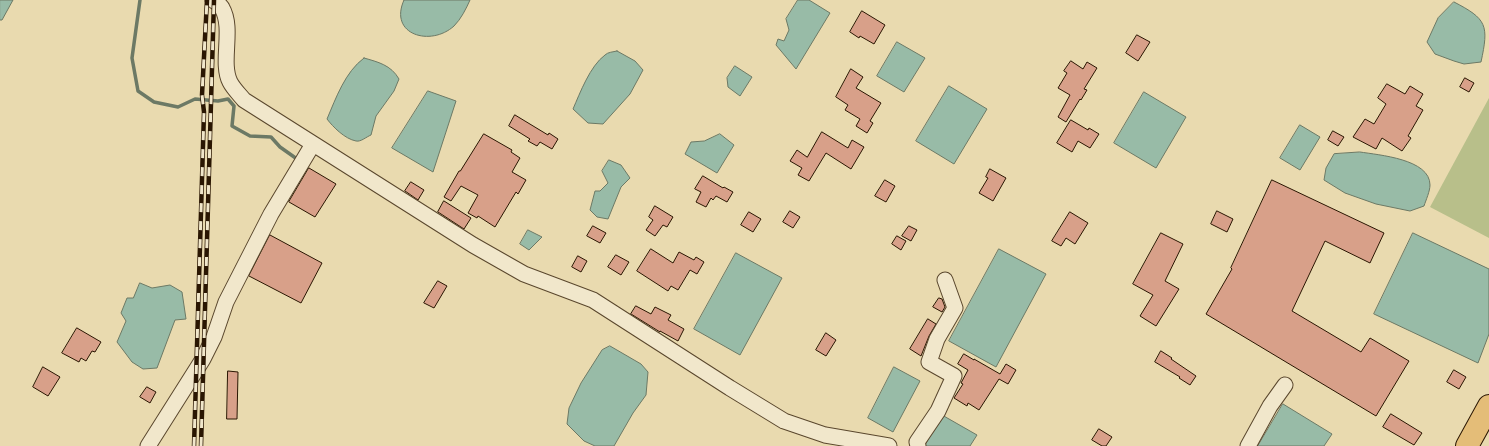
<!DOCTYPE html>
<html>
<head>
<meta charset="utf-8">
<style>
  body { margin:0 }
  canvas { display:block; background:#e9daaf }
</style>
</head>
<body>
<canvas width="1489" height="446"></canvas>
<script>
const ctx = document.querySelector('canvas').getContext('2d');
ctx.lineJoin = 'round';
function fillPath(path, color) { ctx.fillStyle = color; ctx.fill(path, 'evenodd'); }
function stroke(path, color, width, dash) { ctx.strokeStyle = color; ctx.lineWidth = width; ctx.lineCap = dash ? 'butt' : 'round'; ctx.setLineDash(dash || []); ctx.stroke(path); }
const green = new Path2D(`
  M1489,98v140l-59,-31z`);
const water = new Path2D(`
  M0,0h13l-11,20h-2z
  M404,0h66c-4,9 -9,19 -16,26 -23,21 -66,9 -50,-26z
  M798,0h11l21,13 -34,56 -20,-24 2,-6 6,2 5,-11 -3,-11z
  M1454,2c33,17 35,23 27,60l-17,2 -10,-3 -19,-7 -8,-12 11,-24z
  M897,42l28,16 -21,34 -27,-16z
  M617,51l18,10 8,9 -13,24 -27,30 -15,-1 -15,-14c7,-16 17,-43 32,-54 3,-3 8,-3 12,-4z
  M364,58c14,4 27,7 35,21l-5,12 -18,25 -5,19c-5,2 -10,7 -15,6 -11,-2 -23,-14 -29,-22 9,-21 18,-47 37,-61z
  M735,66l17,11 -12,19 -12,-9 -1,-9z
  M949,86l38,23 -33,55 -38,-23z
  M428,91l28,10 -23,71 -41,-24z
  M1144,92l42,25 -30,51 -42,-25z
  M1300,125l20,12 -20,33 -20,-12z
  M720,134l14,11 -17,28 -32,-19 6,-12 13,-1z
  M1360,152c19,3 70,7 70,33 0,6 -4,15 -6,21l-14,5 -34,-7 -31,-11 -21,-13 2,-12 8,-14z
  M609,160l12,5 9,13 -9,9 -13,32 -11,-2 -7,-7 5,-19h5l8,-8 -6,-12z
  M528,230l14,7 -13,13 -9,-6z
  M1413,233l76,36v65l-11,29 -104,-49z
  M999,249l47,25 -50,93 -47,-26z
  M736,253l46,25 -42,77 -46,-26z
  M140,283l12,5 18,-3 12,7 4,27 -11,1 -18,48 -14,1 -11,-7 -15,-20 9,-21 -5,-8 6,-15h6z
  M610,346l31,18 7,8 -2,23 -13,18 -19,33h-19l-11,-5 -17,-17 2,-16 12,-25 21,-33z
  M894,367l26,14 -27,51 -25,-14z
  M1283,404l49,30 -8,12h-66z
  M942,415l35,20 -7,11h-45z`);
const stream = new Path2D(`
  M140,0l-8,58 6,33 16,11 24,5 17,-8 23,2 10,-2 6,7 -2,20 18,10 21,1 9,10 17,12`);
const building = new Path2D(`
  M862,11l23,14 -11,19 -14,-8 -1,2 -9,-6z
  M1137,35l13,7 -12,19 -12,-8z
  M1071,61l12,8 4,-7 10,6 -13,21 3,1 -6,10 -1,-1 -14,23 -8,-5 12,-22 -12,-7 9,-15 -3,-2z
  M851,69l12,8 -7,11 25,15 -11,18 3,2 -6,10 -11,-7 4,-7 -15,-9 3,-5 -12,-8z
  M1465,78l9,5 -5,9 -9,-5z
  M1387,84l18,10 5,-8 13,8 -7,12 7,4 -15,26 3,2 -9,13 -20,-13 -6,11 -23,-12 12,-18 9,5 12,-20 -8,-6z
  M515,115l33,20 1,-2 9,6 -6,10 -12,-7 -3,4 -9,-5 2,-2 -21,-13z
  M1071,120l17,10 1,-2 10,6 -9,14 -12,-7 -6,11 -15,-9z
  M1333,131l11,6 -6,9 -10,-6z
  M822,132l26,16 4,-8 12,7 -13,22 -25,-16 -17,28 -11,-6 4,-7 -12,-7 7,-11 10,7z
  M484,134l28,16 -1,2 9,6 -8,14 14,8 -8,14 -2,-2 -21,35 -17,-11 -1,2 -9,-5 10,-18 -17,-9 -10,15 -7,-4 15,-26h1z
  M309,168l27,16 -21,33 -26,-15z
  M990,169l16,9 -13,23 -14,-8 9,-15 -2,-1z
  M703,176l20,12 1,-1 9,5 -6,10 -11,-6 -3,4 -2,-2 -5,9 -10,-5 5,-10 -6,-3z
  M885,180l10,6 -9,16 -11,-6z
  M1272,180l112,53 -14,30 -45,-22 -33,70 69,41 9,-14 39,23 -33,55 -170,-102 26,-45 -1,-1z
  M411,182l13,8 -6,10 -13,-9z
  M444,201l27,17 -7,11 -26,-17z
  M655,206l18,11 -6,10 -4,-2 -8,11 -9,-6 7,-10 -4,-3z
  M790,211l10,6 -7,11 -10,-6z
  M1217,211l16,8 -6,13 -16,-8z
  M749,212l12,7 -8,13 -12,-7z
  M1070,212l18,11 -13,21 -9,-6 -5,8 -9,-5z
  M593,226l13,7 -6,10 -13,-7z
  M909,226l8,4 -6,11 -9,-5z
  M1161,233l22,11 -18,37 14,8 -23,37 -16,-10 13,-21 -20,-11z
  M270,235l52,28 -21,40 -52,-27z
  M897,236l9,5 -5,9 -9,-6z
  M651,249l22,14 6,-11 15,8 2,-3 8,5 -7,12 -7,-4 -12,20 -7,-4 -3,5 -31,-20z
  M616,255l13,7 -8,13 -13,-8z
  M578,256l9,5 -6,11 -9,-5z
  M438,281l9,5 -13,22 -10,-5z
  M939,298l3,1 3,8 -3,5 -9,-5z
  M636,306l15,8 4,-7 16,8 -3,5 16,9 -6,12 -18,-10v1l-29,-18z
  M928,319l8,5 -7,12 -8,20 -11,-7z
  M77,328l24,14 -6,10 -3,-1 -6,10 -5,-3 -2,4 -17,-9z
  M826,333l10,7 -10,16 -10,-6z
  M1161,351l11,7 -1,1 25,17 -6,9 -11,-7 1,-1 -25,-15z
  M964,354l10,6v-1l26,15 6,-10 10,6 -8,14 -9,-5 -20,31 -11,-7 -1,3 -13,-8 9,-14 -2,-1 7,-13 -10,-6z
  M43,367l17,10 -12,19 -15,-9z
  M1454,370l12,7 -7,12 -12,-7z
  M228,371l10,1 -1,47h-10z
  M147,387l9,5 -6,11 -10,-6z
  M1391,414l31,19 -8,12 -31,-18z
  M1099,429l13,8 -6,9h-4l-10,-6z`);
const street = new Path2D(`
  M213,0c3,2 8,5 9,8 12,21 -2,54 8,74 3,6 9,12 14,18l229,145 51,29 69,26 137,88 54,33 41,14 64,11
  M148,446l55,-87 11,-22 12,-35 45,-88 42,-70
  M918,446l-1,-4 21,-31 16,-35 -25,-14 8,-23 18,-31 -10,-28
  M1248,446l22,-40 15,-21`);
const highway = new Path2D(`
  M1467,446l22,-40`);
const rail = new Path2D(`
  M194,446l10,-334 -2,-17 5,-95
  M201,446l13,-446`);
fillPath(green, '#b8bf8a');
fillPath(water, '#98bba7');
stroke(water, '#6c7965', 1);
stroke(stream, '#6c7965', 3.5);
fillPath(building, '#d8a089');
stroke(building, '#2a1602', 1);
stroke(street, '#5a472d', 17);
stroke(highway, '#2a1602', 24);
stroke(street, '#f1e7cb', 15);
stroke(highway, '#e4bd78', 22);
stroke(rail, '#2a1602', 4.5);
stroke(rail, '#f1e7cb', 3, [9]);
</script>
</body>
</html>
